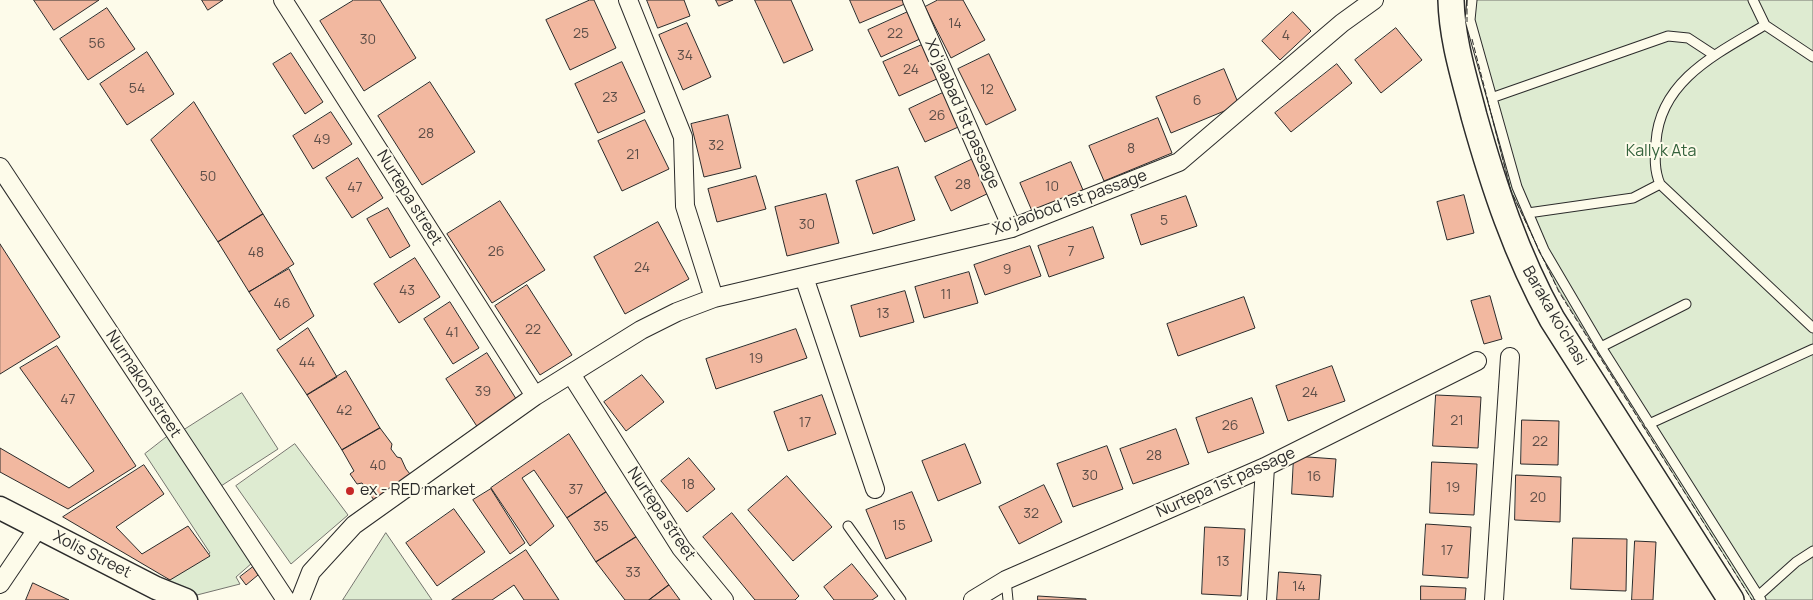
<!DOCTYPE html>
<html>
<head>
<meta charset="utf-8">
<style>
  body { margin:0 }
  canvas { display:block; background:#fdfbea }
</style>
</head>
<body>
<canvas width="1813" height="600"></canvas>
<script>
const ctx = document.querySelector('canvas').getContext('2d');
ctx.lineJoin = 'round';
function fillPath(path, color) { ctx.fillStyle = color; ctx.fill(path, 'evenodd'); }
function stroke(path, color, width, dash) { ctx.strokeStyle = color; ctx.lineWidth = width; ctx.lineCap = dash ? 'butt' : 'round'; ctx.setLineDash(dash || []); ctx.stroke(path); }
function write(font, color, halo, rows, align = 'center') {
  ctx.font = font + ' Manrope,sans-serif'; ctx.lineWidth = 4; ctx.setLineDash([]); ctx.textBaseline = 'middle'; ctx.strokeStyle = halo; ctx.fillStyle = color; for (const [text, x, y, turn = 0] of rows) {
    ctx.save(); ctx.translate(x, y); ctx.rotate((+turn || 0) * Math.PI / 180); ctx.textAlign = isNaN(turn) ? turn : align; if (halo) ctx.strokeText(text, 0, 0); ctx.fillText(text, 0, 0); ctx.restore();
  }
}
const green = new Path2D(`
  M1467,0h346v600h-61l-194,-311 -47,-98 -45,-174z
  M242,393l36,56 -57,37 -37,-56z
  M168,436l84,127 -16,14 4,7 -43,11 -32,-13 45,-29 -65,-99z
  M295,444l53,71 -57,49 -55,-78z
  M386,533l46,67h-89z`);
const building = new Path2D(`
  M34,0h65l-45,30z
  M202,0h21l-15,10z
  M354,0h26l36,58 -52,33 -44,-70z
  M590,0h4l22,48 -46,22 -24,-50z
  M647,0h37l6,16 -32,12z
  M716,0h17l-14,6z
  M755,0h36l22,50 -29,13z
  M850,0h56l1,3 -47,20z
  M938,0h25l22,40 -34,18 -26,-51z
  M107,8l28,41 -47,31 -28,-41z
  M910,11l12,27 -41,19 -13,-27z
  M1293,12l18,19 -31,29 -18,-19z
  M687,23l24,54 -28,13 -24,-55z
  M1396,28l26,32 -41,33 -26,-33z
  M924,44l15,34 -40,18 -16,-34z
  M147,52l27,42 -47,31 -27,-41z
  M291,53l32,49 -18,12 -32,-50z
  M989,54l27,56 -30,15 -28,-56z
  M622,62l23,50 -47,21 -23,-49z
  M1337,64l15,19 -61,49 -16,-19z
  M1224,69l15,36 -68,28 -15,-36z
  M430,82l45,70 -53,33 -44,-69z
  M949,90l16,34 -40,18 -16,-33z
  M194,102l69,112 -45,28 -67,-102z
  M331,112l21,32 -39,25 -20,-33z
  M728,115l13,53 -37,9 -13,-53z
  M1158,118l14,35 -68,28 -15,-35z
  M645,120l24,49 -47,22 -24,-50z
  M358,158l25,40 -31,20 -26,-40z
  M975,158l16,34 -40,19 -16,-34z
  M1071,162l12,28 -51,21 -12,-28z
  M898,167l17,53 -42,14 -17,-53z
  M756,176l10,33 -49,13 -9,-33z
  M826,194l13,49 -52,13 -12,-49z
  M1464,195l10,38 -27,7 -10,-38z
  M1186,196l11,30 -56,19 -10,-30z
  M500,201l45,69 -53,33 -45,-69z
  M388,208l22,38 -20,12 -23,-39z
  M263,214l31,50 -45,28 -31,-50z
  M658,222l31,57 -64,35 -31,-57z
  M1093,227l11,31 -55,19 -11,-31z
  M0,244l60,93 -60,37z
  M1030,246l11,30 -56,19 -11,-30z
  M415,258l25,39 -41,26 -25,-39z
  M289,269l25,47 -34,24 -31,-48z
  M969,272l9,31 -54,15 -9,-31z
  M527,285l45,70 -32,20 -45,-69z
  M905,291l9,31 -54,15 -9,-31z
  M1490,296l12,43 -18,5 -13,-43z
  M1244,297l11,31 -77,28 -11,-32z
  M450,302l29,46 -26,16 -29,-45z
  M308,328l29,49 -30,18 -30,-45z
  M796,329l11,29 -91,31 -10,-30z
  M57,346l79,120 -68,43 -68,-37v-24l69,40 25,-17 -74,-103z
  M487,353l33,52 -40,26 -34,-52z
  M1332,366l13,35 -57,20 -12,-35z
  M346,371l34,57 -38,22 -35,-55z
  M642,375l22,27 -38,29 -22,-29z
  M822,395l14,39 -48,17 -14,-39z
  M1436,395l45,2 -3,51 -45,-2z
  M1252,398l12,35 -56,20 -12,-35z
  M1522,420l37,1 -1,44 -37,-1z
  M380,428l12,16 -1,5 6,8 4,1 5,11 8,10 -38,24 -14,-20 -5,1 -7,-10 4,-3 -12,-21z
  M1176,429l13,35 -56,20 -13,-35z
  M569,434l37,58 -39,26 -33,-48 -12,8 32,48 -24,20 -39,-58z
  M965,444l16,39 -43,18 -16,-40z
  M1107,446l16,43 -50,18 -16,-43z
  M1294,456l42,3 -3,38 -41,-3z
  M689,458l26,31 -28,23 -26,-31z
  M1432,462l45,2 -3,51 -44,-2z
  M144,465l20,29 -48,33 26,27 46,-28 22,30 -40,24 -107,-63z
  M1516,475l45,2 -1,45 -45,-2z
  M787,476l45,51 -39,34 -45,-51z
  M1044,485l18,37 -43,22 -20,-37z
  M491,489l34,54 -15,11 -37,-54z
  M606,492l30,45 -40,25 -29,-44z
  M912,492l20,49 -46,18 -20,-49z
  M454,509l31,43 -48,34 -31,-43z
  M732,513l67,83 -4,4h-40l-52,-63z
  M1426,524l45,3 -3,51 -45,-3z
  M1205,527l40,2 -4,67 -39,-2z
  M636,537l33,48 -20,15h-24l-29,-38z
  M1573,538l54,1 -1,52 -55,-2z
  M1635,541l21,1 -3,58h-21z
  M526,550l33,50h-35l-10,-15 -22,15h-40z
  M852,564l26,32 -6,4h-38l-10,-13z
  M253,567l5,8 -12,10 -6,-8z
  M1279,572l42,3 -2,25h-42z
  M33,583l36,17h-43z
  M669,585l11,15h-31z
  M1421,586l45,2 -1,12h-44z
  M1038,596l48,3v1h-48z`);
const service = new Path2D(`
  M1472,0l-2,20 47,167 27,63 57,97 160,253
  M1753,0l12,25c-47,28 -105,55 -109,117 -1,15 -2,28 4,42l153,144
  M1765,25l48,32
  M1494,97l174,-61 20,2 26,17
  M1528,213l105,-15 27,-14
  M1601,347l85,-43
  M1649,424l164,-75
  M848,526l53,74
  M1006,580l2,20
  M1758,596l38,-34 17,-11`);
const minor = new Path2D(`
  M283,0l252,396
  M628,0l55,137 2,69 29,92
  M912,0l100,228
  M0,167l286,433
  M804,277l71,212
  M571,374l110,174 43,52
  M0,584l38,-56
  M300,600l11,-28 43,-47 181,-129 106,-66 36,-18 37,-14 298,-70 167,-66 163,-139 32,-23
  M973,600l33,-20 259,-113 212,-106
  M1257,600l8,-133
  M1494,600l16,-243`);
const tertiary = new Path2D(`
  M0,508l156,80 30,12`);
const secondary = new Path2D(`
  M1451,0c1,40 13,77 23,116 20,71 42,138 78,203l179,281`);
const fence = new Path2D(`
  M1467,0v22
  M1472,39l39,152 48,101 193,308`);
const markers = [
  [350,491,5,"#c62828"]
];
const numberNames = [
  ["14",955,24],
  ["25",581,34],
  ["22",895,34],
  ["4",1286,36],
  ["30",368,40],
  ["56",97,44],
  ["34",685,56],
  ["24",911,70],
  ["54",137,89],
  ["12",987,90],
  ["23",610,98],
  ["6",1197,101],
  ["26",937,116],
  ["28",426,134],
  ["49",322,140],
  ["32",716,146],
  ["8",1131,149],
  ["21",633,155],
  ["50",208,177],
  ["28",963,185],
  ["10",1052,187],
  ["47",355,188],
  ["5",1164,221],
  ["30",807,225],
  ["26",496,252],
  ["7",1071,252],
  ["48",256,253],
  ["24",642,268],
  ["9",1007,270],
  ["43",407,291],
  ["11",946,295],
  ["46",282,304],
  ["13",883,314],
  ["22",533,330],
  ["41",452,333],
  ["19",756,359],
  ["44",307,363],
  ["39",483,392],
  ["24",1310,393],
  ["47",68,400],
  ["42",344,411],
  ["21",1457,421],
  ["17",805,423],
  ["26",1230,426],
  ["22",1540,442],
  ["28",1154,456],
  ["40",378,466],
  ["30",1090,476],
  ["16",1314,477],
  ["18",688,485],
  ["19",1453,488],
  ["37",576,490],
  ["20",1538,498],
  ["32",1031,514],
  ["15",899,526],
  ["35",601,527],
  ["17",1447,551],
  ["13",1223,562],
  ["33",633,573],
  ["14",1299,587]
];
const streetNames = [
  ["Xo'jaаbаd 1st passage",962,114,66],
  ["Nurtepa street",409,198,58],
  ["Xo'jaobod 1st passage",1070,203,-20],
  ["Baraka ko'chasi",1554,316,60],
  ["Nurmakon street",143,384,57],
  ["Nurtepa 1st passage",1226,483,-24],
  ["Nurtepa street",661,514,56],
  ["Xolis Street",92,555,27]
];
const parkNames = [
  ["Kallyk Ata",1661,152]
];
const poiNames = [
  ["ex - RED market",360,491]
];
fillPath(green, '#deebd1');
stroke(green, '#74746e', 1);
fillPath(building, '#f2b8a0');
stroke(building, '#2b2b2b', 1);
stroke(service, '#2b2b2b', 11);
stroke(minor, '#2b2b2b', 20);
stroke(tertiary, '#2b2b2b', 25);
stroke(secondary, '#2b2b2b', 28);
stroke(service, '#fdfbea', 9);
stroke(minor, '#fdfbea', 18);
stroke(tertiary, '#fdfbea', 22);
stroke(secondary, '#fdfbea', 25);
stroke(fence, '#2b2b2b', 1, [6, 2.5]);
for (const [x, y, r, color] of markers) { const dot = new Path2D(); dot.arc(x, y, r, 0, 2 * Math.PI); ctx.fillStyle = color; ctx.fill(dot); stroke(dot, '#fdfbea', 2); }
write('14px', '#5d4e48', null, numberNames);
write('16px', '#2b2b2b', '#fdfbea', streetNames);
write('16px', '#34623c', '#fdfbea', parkNames);
write('16px', '#2b2b2b', '#fdfbea', poiNames, 'left');
</script>
</body>
</html>
